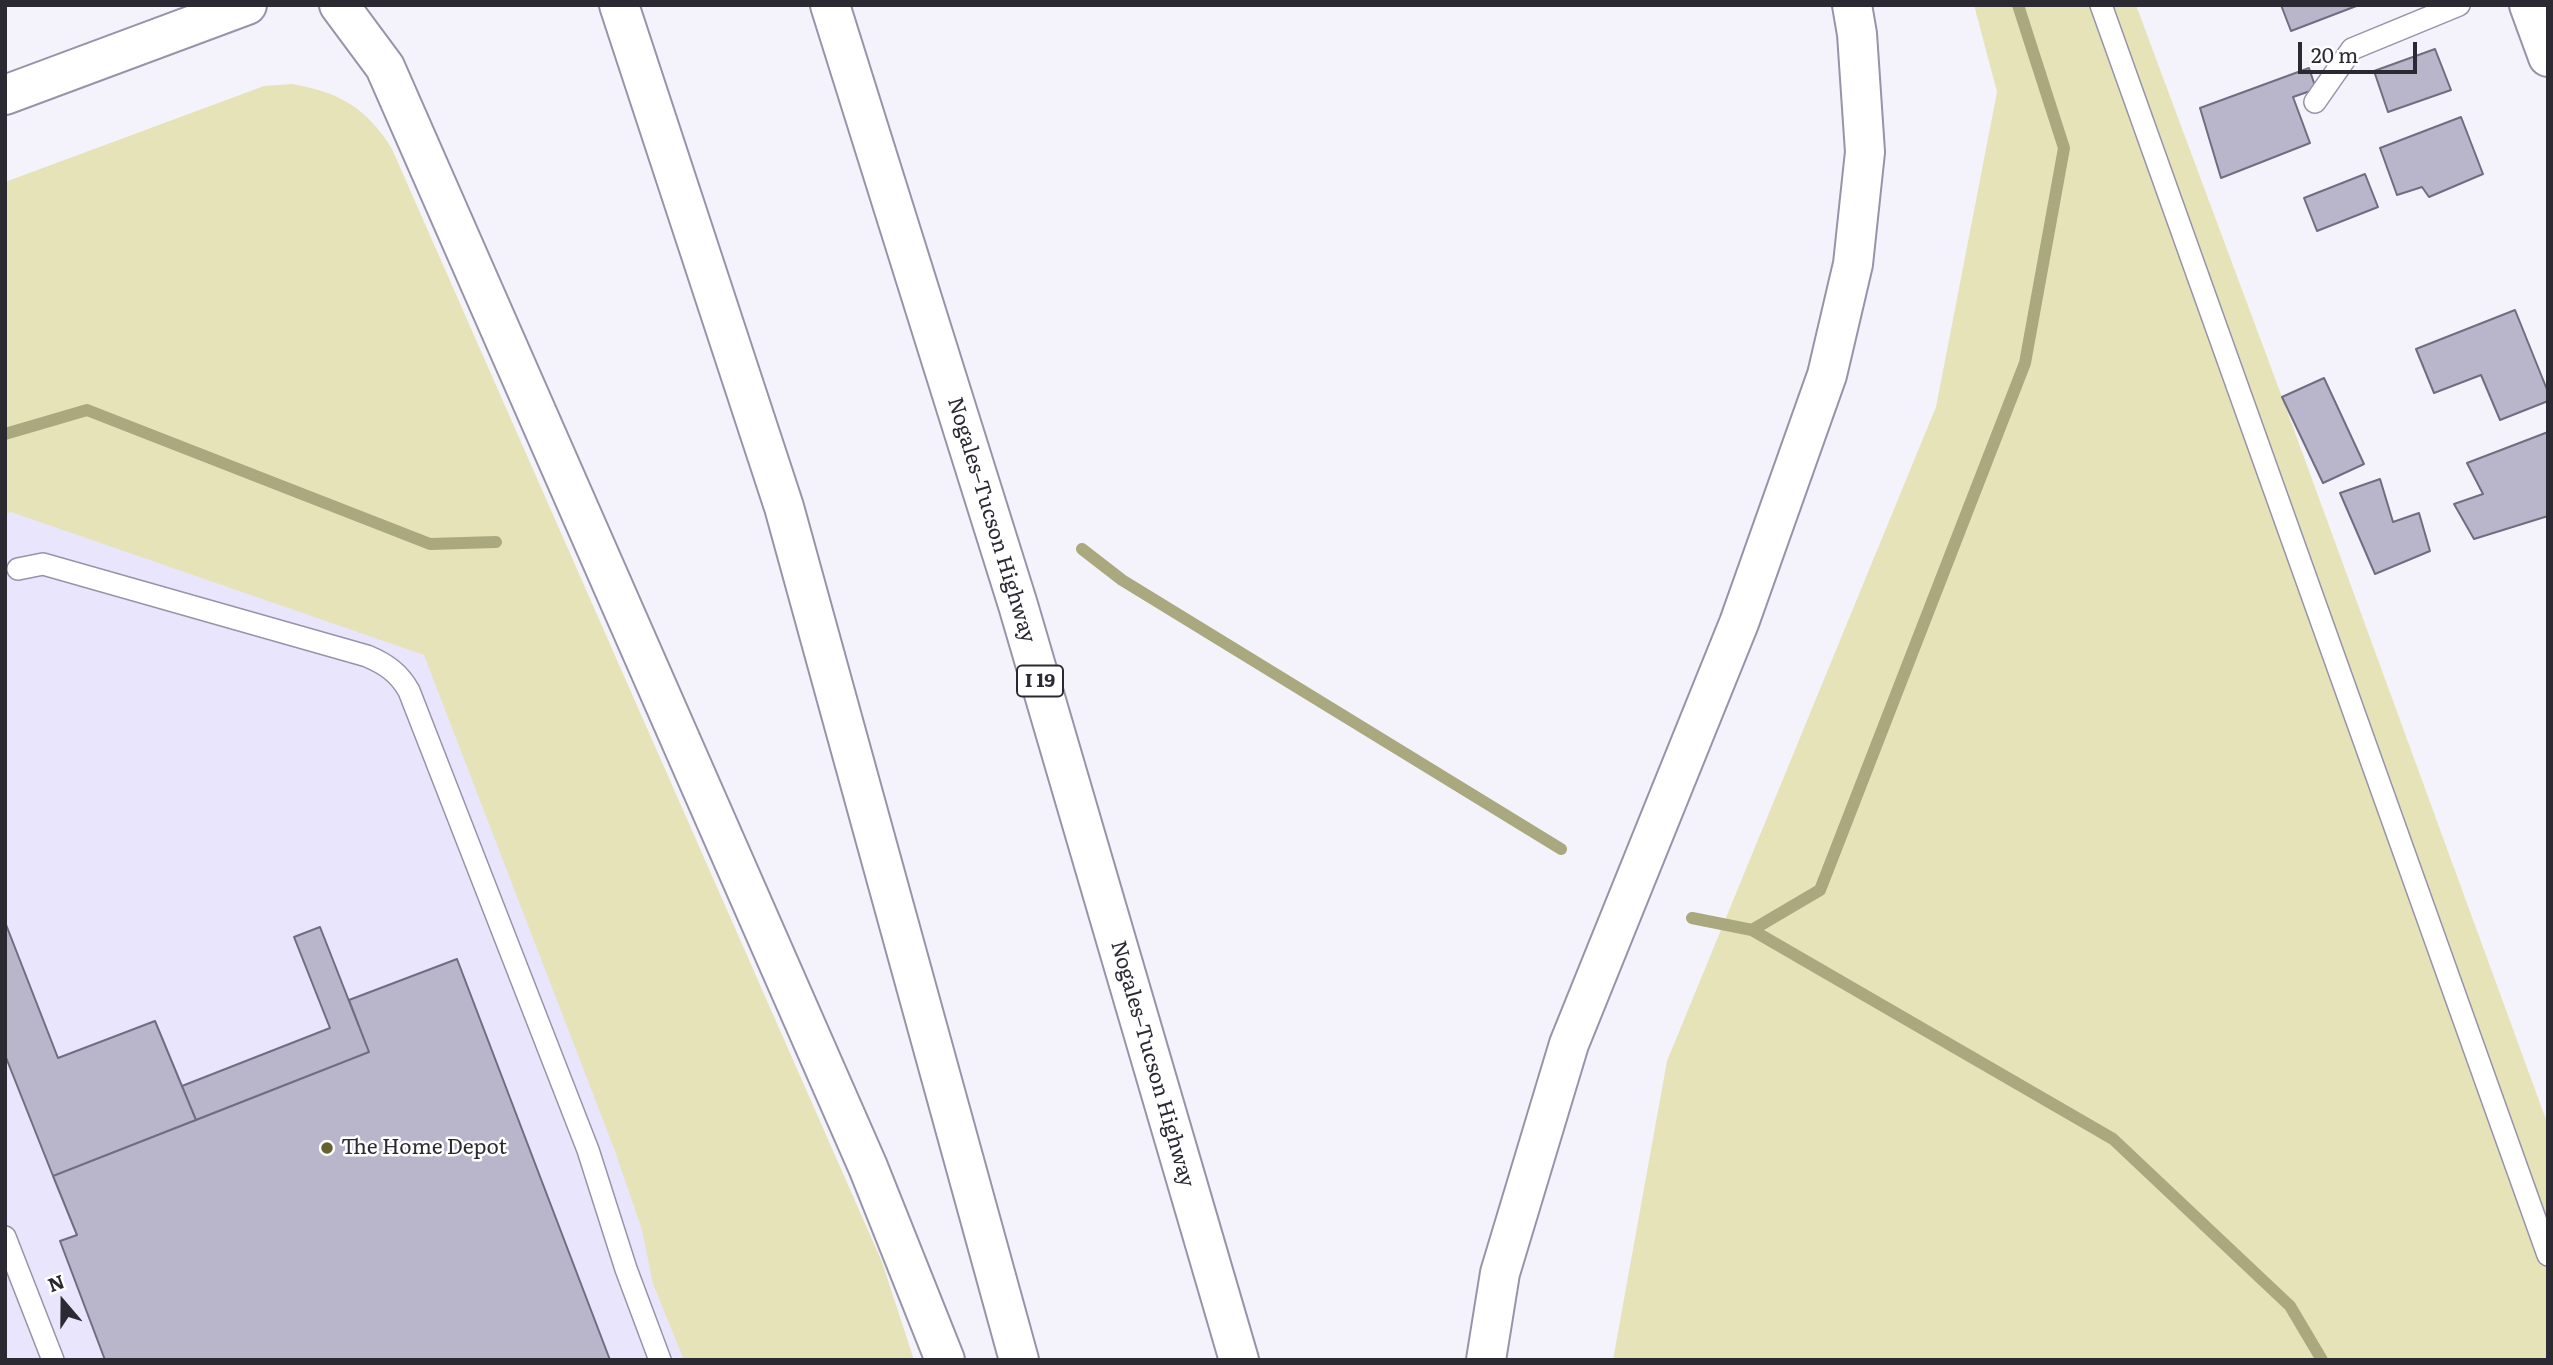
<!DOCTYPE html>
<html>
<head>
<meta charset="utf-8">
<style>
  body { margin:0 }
  #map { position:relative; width:2553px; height:1365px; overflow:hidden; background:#f4f3fc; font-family:Literata,serif }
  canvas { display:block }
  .frame { position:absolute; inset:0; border:7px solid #2b2a32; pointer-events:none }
  .north { position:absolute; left:28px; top:1267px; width:70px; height:70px; -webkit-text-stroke:5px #fff; paint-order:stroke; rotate:340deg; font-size:19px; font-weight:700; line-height:28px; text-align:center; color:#2b2a32 }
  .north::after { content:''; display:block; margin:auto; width:24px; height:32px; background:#2b2a32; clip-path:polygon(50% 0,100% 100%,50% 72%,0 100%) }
  .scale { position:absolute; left:2298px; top:42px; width:119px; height:32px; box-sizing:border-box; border:4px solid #2b2a32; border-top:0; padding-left:9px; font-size:21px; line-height:24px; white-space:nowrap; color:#2b2a32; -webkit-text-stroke:5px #fff; paint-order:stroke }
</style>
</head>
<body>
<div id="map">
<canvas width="2553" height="1365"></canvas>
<div class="frame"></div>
<div class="north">N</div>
<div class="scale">20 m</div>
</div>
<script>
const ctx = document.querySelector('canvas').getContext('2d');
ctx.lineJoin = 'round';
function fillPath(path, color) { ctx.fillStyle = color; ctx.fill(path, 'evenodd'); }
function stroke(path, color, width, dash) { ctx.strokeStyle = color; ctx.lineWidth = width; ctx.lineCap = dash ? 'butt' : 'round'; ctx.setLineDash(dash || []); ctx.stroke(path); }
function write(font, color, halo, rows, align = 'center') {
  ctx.font = font + ' Literata,serif'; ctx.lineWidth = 5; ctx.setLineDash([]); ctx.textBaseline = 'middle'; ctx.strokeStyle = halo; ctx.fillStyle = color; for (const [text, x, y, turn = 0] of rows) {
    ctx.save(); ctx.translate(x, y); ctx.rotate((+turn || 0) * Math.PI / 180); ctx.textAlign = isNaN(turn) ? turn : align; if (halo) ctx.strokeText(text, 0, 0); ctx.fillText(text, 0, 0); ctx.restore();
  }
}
const built = new Path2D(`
  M218,206l546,1154h-759v-1073z`);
const green = new Path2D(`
  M1974,5h162l146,392 266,728v235h-935l54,-299 269,-654 61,-315z
  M292,84c47,8 75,24 100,65l490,1113 32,98h-230l-31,-76 -11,-54 -27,-79 -191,-496 -413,-143 -6,2v-332l259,-96z`);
const stream = new Path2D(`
  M5,434l82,-24 343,134 66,-2
  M1082,549l40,31 439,269
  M1692,918l60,12 361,209 177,167 32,54
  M1752,930l68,-40 205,-527 39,-215 -46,-143`);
const building = new Path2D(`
  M2281,5h78l-68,26z
  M2435,49l16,41 -63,22 -14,-41z
  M2309,68l7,21 -23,8 17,46 -89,35 -21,-70z
  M2461,117l22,57 -54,23 -7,-10 -25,8 -17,-47z
  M2365,174l13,33 -61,24 -13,-33z
  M2515,310l33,82v9l-48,19 -19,-45 -47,18 -18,-44z
  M2324,378l40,86 -41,19 -41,-86z
  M2548,432v84l-74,23 -20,-35 29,-10 -16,-31z
  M2380,479l13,43 26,-9 11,38 -55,23 -35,-81z
  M5,922l53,136 97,-37 41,99 -143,56 -48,-121z
  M320,927l49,125 -173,68 -14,-34 148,-58 -36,-91z
  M457,959l153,401h-505l-45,-119 17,-6 -24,-59 316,-124 -20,-52z`);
const service = new Path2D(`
  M2101,5l447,1250
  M2315,102l37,-53 107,-44
  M18,569l25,-5 324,92c19,8 32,17 42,35l179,459 38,119 34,91
  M5,1237l48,123`);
const minor = new Path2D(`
  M2529,5l19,52`);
const secondary = new Path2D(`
  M5,95l242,-90`);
const motorway = new Path2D(`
  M339,5l46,62 483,1100 77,193
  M619,5l165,502 235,853
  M830,5l188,600 221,755
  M1486,1360l14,-87 69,-229 170,-421 88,-248 26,-111 12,-112 -8,-118 -5,-29`);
const markers = [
  [327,1148,7,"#65612e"]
];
const shields = [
  [1040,681,46]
];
const shieldNames = [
  ["I 19",1040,681]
];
const streetNames = [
  ["Nogales–Tucson Highway",991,520,73],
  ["Nogales–Tucson Highway",1152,1064,74]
];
const poiNames = [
  ["The Home Depot",341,1148]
];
fillPath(built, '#e9e5fd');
fillPath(green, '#e6e3b8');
stroke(stream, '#aaa87e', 12);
fillPath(building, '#b9b5cb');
stroke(building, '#716d81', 2);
stroke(service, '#9793a9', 24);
stroke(minor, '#9793a9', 42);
stroke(secondary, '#9793a9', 42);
stroke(motorway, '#9793a9', 42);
stroke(service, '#fff', 21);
stroke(minor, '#fff', 38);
stroke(secondary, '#fff', 38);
stroke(motorway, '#fff', 38);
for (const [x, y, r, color] of markers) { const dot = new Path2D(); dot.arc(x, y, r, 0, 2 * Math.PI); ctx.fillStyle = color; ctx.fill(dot); stroke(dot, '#fff', 2.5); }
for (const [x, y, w] of shields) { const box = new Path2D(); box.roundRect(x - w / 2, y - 15.5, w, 31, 5); ctx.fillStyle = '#fff'; ctx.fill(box); stroke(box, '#2b2a32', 2); }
write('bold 19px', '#2b2a32', null, shieldNames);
write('21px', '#2b2a32', '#fff', streetNames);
write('21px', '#2b2a32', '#fff', poiNames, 'left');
</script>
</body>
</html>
